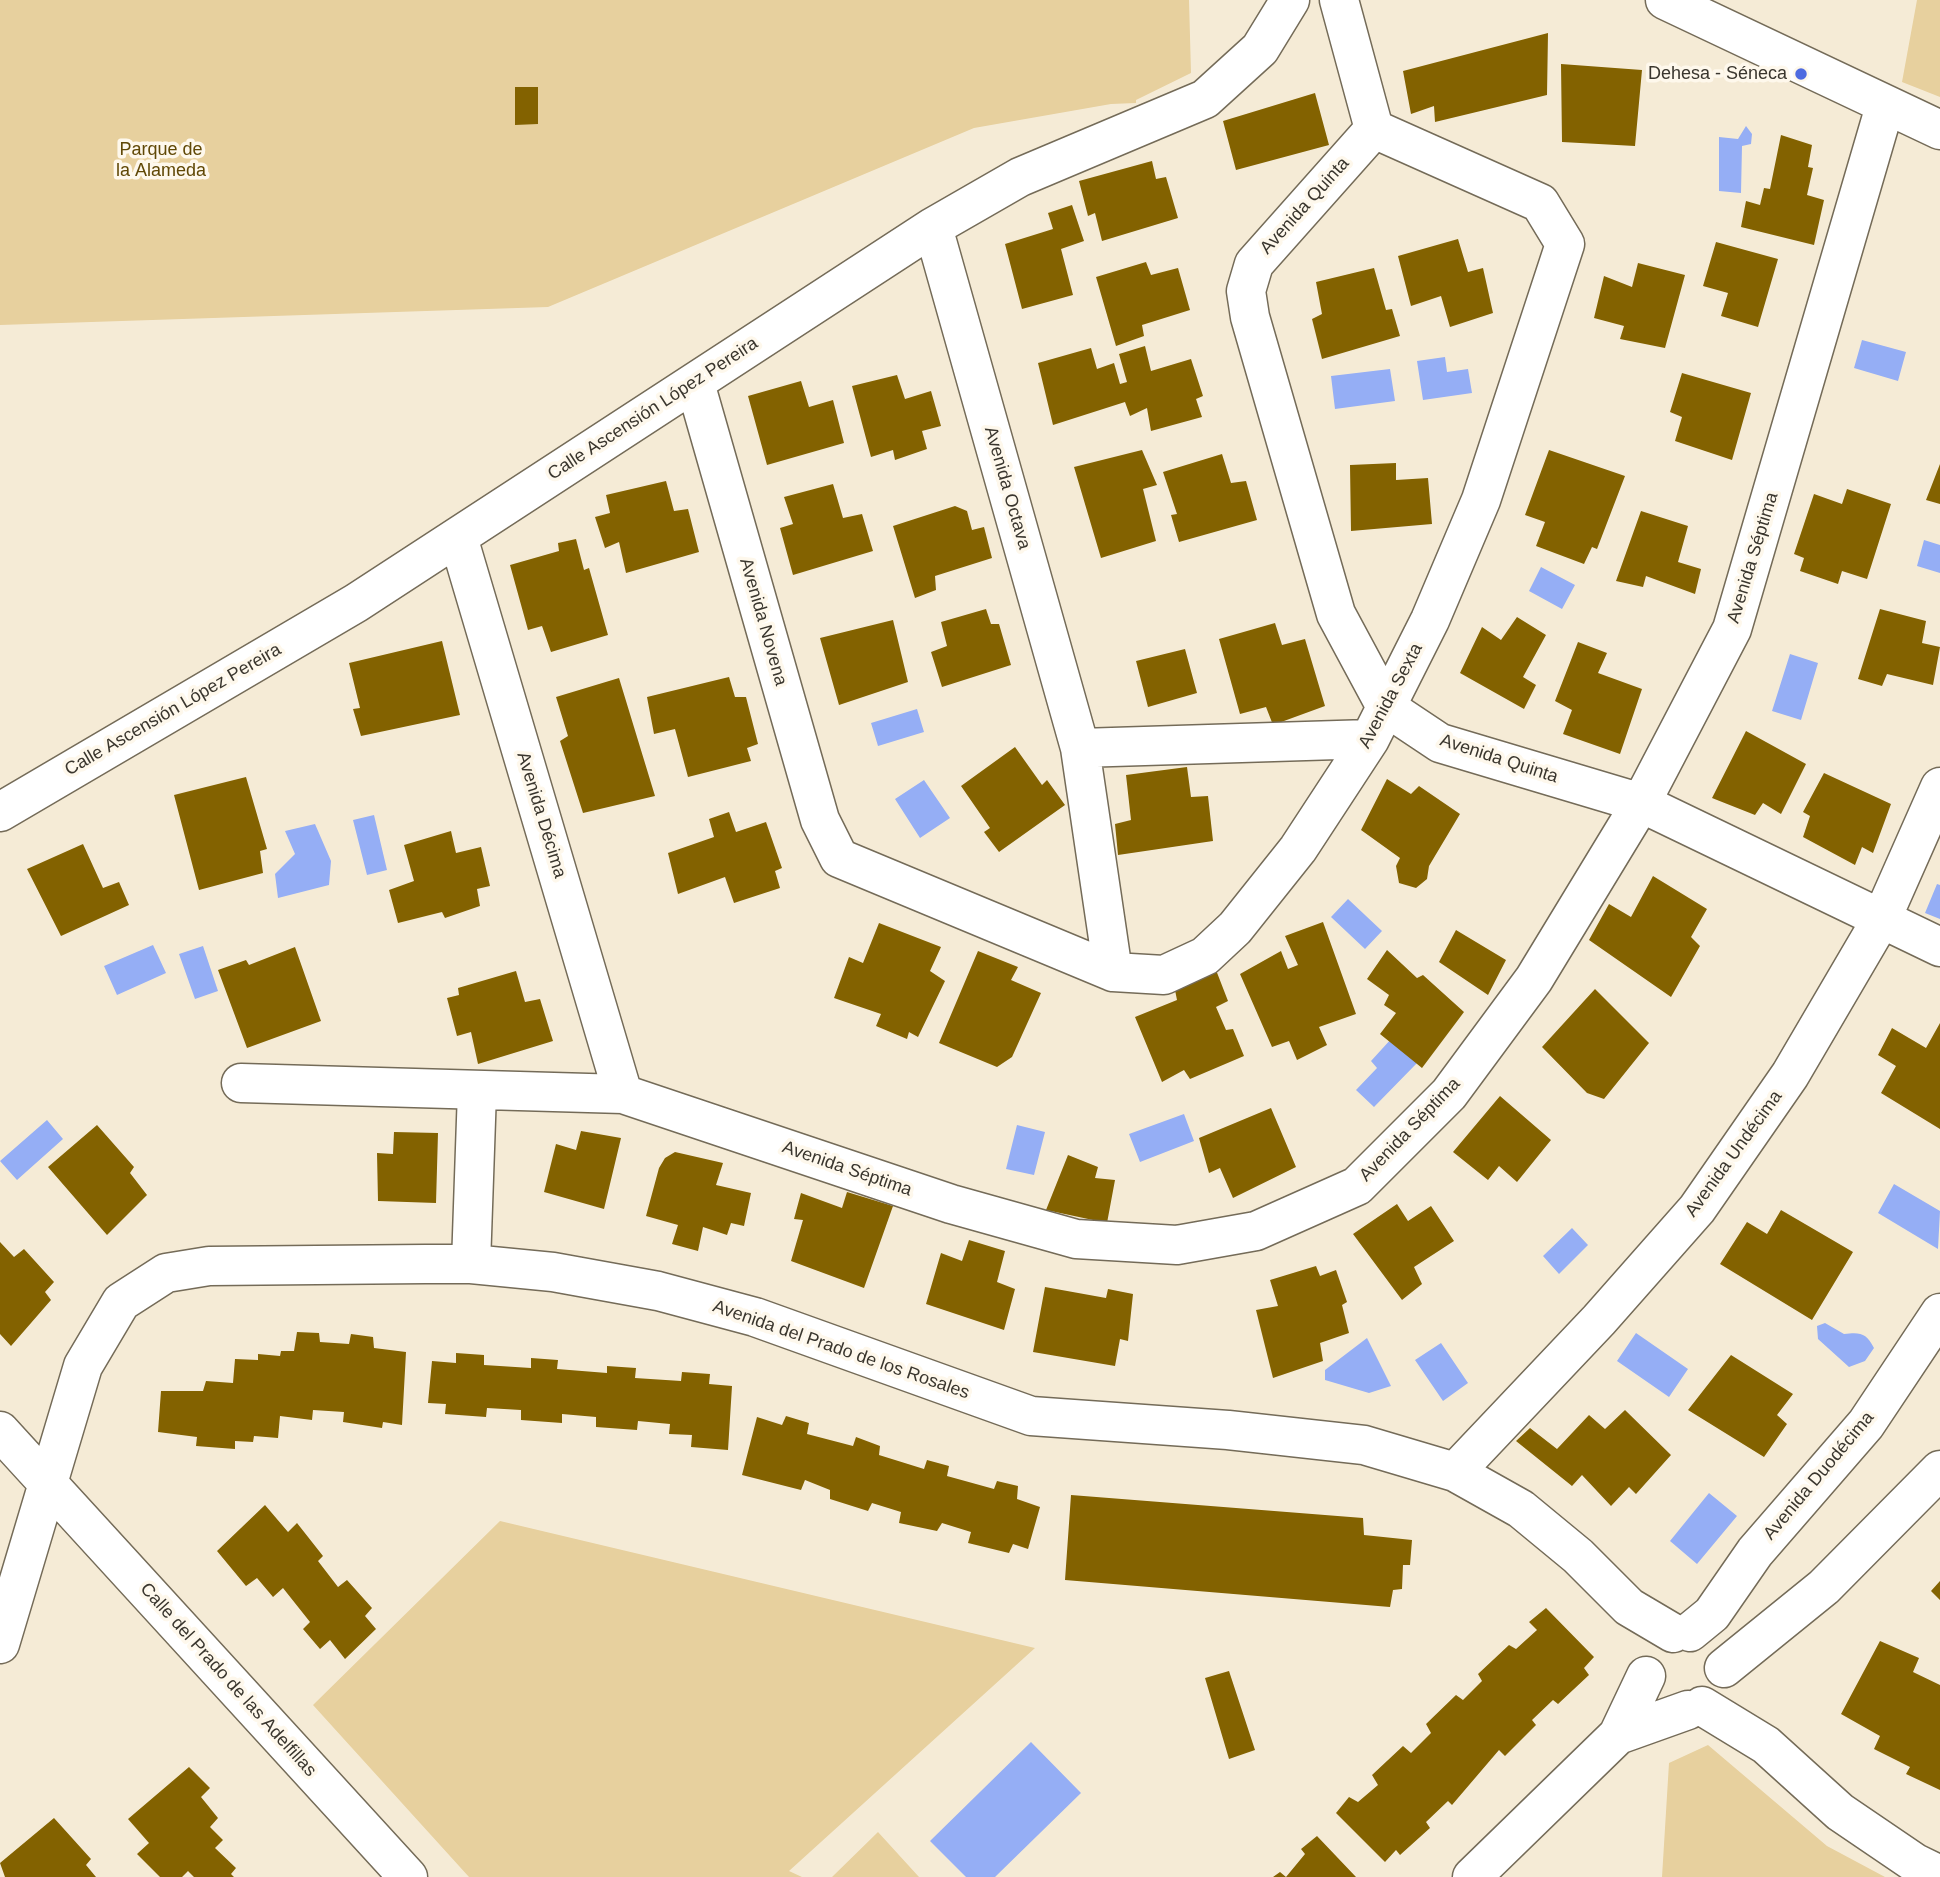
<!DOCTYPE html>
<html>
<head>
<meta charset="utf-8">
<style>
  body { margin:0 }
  canvas { display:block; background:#f5ebd6 }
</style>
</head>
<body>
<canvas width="1940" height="1877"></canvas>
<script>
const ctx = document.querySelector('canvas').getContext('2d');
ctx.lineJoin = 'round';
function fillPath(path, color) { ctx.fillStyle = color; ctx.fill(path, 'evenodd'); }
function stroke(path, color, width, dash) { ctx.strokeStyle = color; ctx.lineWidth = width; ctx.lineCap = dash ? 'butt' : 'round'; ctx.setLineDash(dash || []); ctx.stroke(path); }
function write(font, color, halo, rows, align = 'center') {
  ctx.font = font + ' Arial,sans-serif'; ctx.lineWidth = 7; ctx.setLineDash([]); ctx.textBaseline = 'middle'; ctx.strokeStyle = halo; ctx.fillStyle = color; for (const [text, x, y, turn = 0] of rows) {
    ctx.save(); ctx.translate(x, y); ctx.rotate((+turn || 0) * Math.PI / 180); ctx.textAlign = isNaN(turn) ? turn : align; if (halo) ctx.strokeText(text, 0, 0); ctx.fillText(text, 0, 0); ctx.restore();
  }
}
const green = new Path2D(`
  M0,0h1189l2,73 -55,27v3l-25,1 -137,24 -426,179 -548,18z
  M1917,0h23v97l-38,-15z
  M500,1521l535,127 -246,223 13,6h-333l-156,-172z
  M1708,1745l119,101 58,31h-223l7,-114z
  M878,1832l41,45h-87z`);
const water = new Path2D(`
  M1746,126l6,8 -1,10 -9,2 -1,47 -22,-2v-54l19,2z
  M1862,340l44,12 -8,29 -44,-13z
  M1445,357l2,15 21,-3 4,24 -49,7 -6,-39z
  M1390,369l5,32 -60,8 -4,-33z
  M1924,540l16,5v28l-23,-7z
  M1541,567l34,18 -13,24 -33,-18z
  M1790,654l28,9 -17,57 -29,-9z
  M917,709l7,23 -46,14 -7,-23z
  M924,780l26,38 -30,20 -25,-39z
  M374,815l13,55 -20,5 -14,-55z
  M315,824l16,37 -2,24 -51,13 -3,-24 20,-20 -10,-23z
  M1937,884l3,1v34l-15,-6z
  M1348,899l34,32 -17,18 -34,-32z
  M153,945l13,28 -49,22 -13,-29z
  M203,946l15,45 -23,8 -16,-45z
  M1392,1038l25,25 -43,44 -18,-17 21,-22 -6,-7z
  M1184,1114l10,27 -54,21 -11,-28z
  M47,1120l16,19 -46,41 -17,-19z
  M1017,1125l28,7 -11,43 -28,-6z
  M1894,1184l46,27 -2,38 -60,-36z
  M1572,1228l16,17 -29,29 -16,-18z
  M1825,1323l19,11c17,-2 22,-1 30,14l-9,13 -16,6 -31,-28 -1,-13z
  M1636,1333l52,36 -19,28 -52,-36z
  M1367,1338l24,48 -22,7 -44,-13v-10z
  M1441,1343l27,40 -25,18 -28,-41z
  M1709,1493l28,23 -40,48 -27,-23z
  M1031,1742l50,51 -86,84h-29l-36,-36z`);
const building = new Path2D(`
  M1548,33l-1,62 -112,27 -1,-16 -23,8 -8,-43z
  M1561,64l81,6 -7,76 -73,-4z
  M515,87h23v37l-23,1z
  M1315,93l14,52 -93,25 -13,-49z
  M1781,135l31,10 -4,22 5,1 -6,27 17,5 -10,45 -73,-18 5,-26 14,4 4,-17 6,1z
  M1152,161l4,18 10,-2 12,41 -76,23 -7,-28 -7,3 -9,-35z
  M1072,205l12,36 -23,8 12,46 -51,14 -17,-65 48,-15 -5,-16z
  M1458,239l10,33 15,-4 10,45 -43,14 -9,-31 -30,10 -13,-50z
  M1716,242l62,17 -20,68 -37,-11 7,-23 -25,-7z
  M1146,262l5,13 27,-7 12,42 -48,15 2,11 -28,10 -20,-69z
  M1638,263l47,12 -20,73 -45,-9 4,-13 -30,-8 10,-42 28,11z
  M1374,268l12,42 6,-1 8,27 -78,23 -10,-40 10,-5 -6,-32z
  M1145,346l6,25 40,-12 12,37 -7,3 6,18 -51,14 -4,-23 -17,8 -5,-14 -72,23 -15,-62 53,-15 6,21 17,-6 6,21 7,-2 -8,-28z
  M1682,373l69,20 -19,67 -57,-19 7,-24 -12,-5z
  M897,375l8,24 26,-8 10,35 -19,5 5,18 -32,11 -2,-10 -22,7 -19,-71z
  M801,381l8,26 24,-7 11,43 -77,22 -19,-69z
  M1142,450l15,35 -14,4 13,52 -55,17 -27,-91z
  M1549,450l76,26 -28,73 -5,-2 -8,17 -48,-18 9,-24 -20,-7z
  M1222,454l9,29 15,-2 11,39 -78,22 -8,-27 6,-1 -14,-42z
  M1396,463v17l32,-2 4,46 -81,7 -1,-66z
  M1940,464v40l-14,-4z
  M666,481l8,30 14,-2 11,43 -73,21 -7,-31 -14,6 -10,-31 15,-4 -4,-18z
  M833,484l10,34 19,-4 11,37 -80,24 -13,-47 13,-4 -9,-27z
  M1847,489l44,15 -24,75 -25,-8 -4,13 -38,-13 4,-13 -10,-4 20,-60 28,10z
  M955,506l12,5 5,19 12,-3 8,31 -57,18 1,14 -21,8 -22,-72z
  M1641,511l47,15 -10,36 23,7 -6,25 -49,-18 -3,11 -27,-6z
  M576,539l8,31 5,-2 19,67 -57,17 -9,-26 -14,4 -18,-65 49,-14 -1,-8z
  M986,609l5,15h8l12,41 -69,22 -11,-35 16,-6 -6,-24z
  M1880,609l46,12 -4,22 18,4 -7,38 -46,-11 -5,12 -24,-7z
  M1517,617l29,18 -23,42 13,8 -12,24 -64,-36 22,-46 19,13z
  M893,620l15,62 -69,23 -19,-67z
  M1275,623l7,22 23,-6 20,67 -52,19 -7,-18 -26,7 -21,-75z
  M442,641l18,74 -99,21 -8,-27 7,-1 -11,-45z
  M1578,642l29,11 -9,20 44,16 -22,65 -57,-20 9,-24 -17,-9z
  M1185,649l12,44 -49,14 -12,-46z
  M729,677l6,20h11l12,47 -11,4 4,13 -63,16 -13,-48 -21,5 -7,-37z
  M619,678l36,118 -72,17 -23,-72 8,-5 -12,-39z
  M1746,731l60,33 -25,50 -18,-11 -8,12 -43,-17z
  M1015,747l27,38 5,-5 18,25 -66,47 -15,-20 6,-4 -29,-42z
  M1187,767l4,30 17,-1 5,45 -95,14 -3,-31 16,-4 -5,-45z
  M1824,773l67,31 -18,49 -11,-6 -7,18 -52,-28 7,-21 -7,-4z
  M246,777l21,72 -7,2 3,22 -64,17 -25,-95z
  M1387,779l24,15 8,-8 41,28 -31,52 -2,13 -11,9 -17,-5 -3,-17 4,-8 -39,-28z
  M729,812l7,20 30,-10 16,46 -7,3 5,17 -46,15 -9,-26 -47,17 -10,-41 46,-16 -5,-18z
  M451,831l5,22 25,-6 9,39 -13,3 3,17 -35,12 -3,-6 -44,11 -9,-33 25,-9 -10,-36z
  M83,844l20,44 16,-6 10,23 -68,31 -34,-67z
  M1653,876l54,33 -16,28 9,9 -29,51 -82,-57 20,-36 22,13z
  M1323,922l33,92 -37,13 8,18 -30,15 -8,-19 -17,6 -32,-73 41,-23 7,18 10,-4 -13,-29z
  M879,923l62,24 -11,24 15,10 -27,56 -9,-5 -2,7 -31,-13 5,-12 -47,-16 15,-41 14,6z
  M1456,930l50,30 -18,35 -49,-33z
  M295,947l26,74 -74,27 -29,-78 28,-10 3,5z
  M1387,950l30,28 6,-3 41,37 -42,56 -42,-34 16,-21 -12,-8 5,-10 -22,-16z
  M978,951l40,16 -7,13 30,13 -29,64 -15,10 -58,-24z
  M1216,970l12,31 -12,6 10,23 7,-1 11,27 -54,23 -6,-9 -22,12 -27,-65 42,-17 -2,-10z
  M516,971l9,31 15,-3 13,42 -75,23 -7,-32 -14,4 -10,-38 12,-3 -1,-7z
  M1595,989l54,54 -45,56 -17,-6 -45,-46z
  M1940,1023v106l-59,-36 15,-27 -18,-11 14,-27 34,20z
  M1500,1096l51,44 -34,42 -18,-16 -11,14 -35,-28z
  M1271,1108l25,59 -63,31 -13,-30 -11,5 -10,-35z
  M97,1125l37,42 -4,6 17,22 -40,40 -59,-68z
  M581,1131l40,7 -17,71 -60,-17 12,-48 20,6z
  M394,1132l44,1 -2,70 -58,-2 -1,-48 16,1z
  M675,1152l48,11 -7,22 35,8 -7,33 -13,-3 -4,12 -24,-8 -5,24 -26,-7 6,-19 -32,-9 13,-48 6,-10z
  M1068,1155l30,12 -3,11 20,2 -8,43 -61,-13z
  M847,1192l46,14 -29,82 -73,-27 12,-41 -9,-1 7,-26 41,15z
  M1397,1204l11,17 23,-15 23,35 -40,26 8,17 -20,16 -49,-66z
  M1781,1210l72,42 -41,68 -92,-56 27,-42 20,12z
  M969,1240l36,11 -8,31 18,7 -11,41 -78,-26 15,-51 21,8z
  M0,1242l14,15 10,-8 30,33 -9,10 6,8 -40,46 -11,-12z
  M1316,1266l4,10 16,-6 11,32 -5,3 7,28 -29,10 3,18 -50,17 -17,-68 22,-4 -8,-26z
  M1045,1287l61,11 2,-9 25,5 -5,47 -8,-2 -5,27 -82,-14z
  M297,1332l22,1 1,9 29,2 2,-10 22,3 1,11 32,4 -4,73 -19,-3 -1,6 -39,-6 1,-10 -31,-2 -1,10 -32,-4 -2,22 -24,-2 -1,6 -18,-1v8l-39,-3 1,-9 -39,-5 3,-41h42l3,-10 27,2 2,-24 23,1v-6l22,2 1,-5h13z
  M456,1353l28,2v10l47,3v-10l27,2 -1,9 50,4v-7l29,2 -1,10 46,3 1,-9 28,2 -1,10 23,2 -4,64 -37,-3 1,-12 -23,-1 1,-10 -32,-3 -1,9 -41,-3v-10l-34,-3v9l-41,-3v-10l-34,-2 -1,9 -41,-3 1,-10 -18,-1 4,-42 24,2z
  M1731,1355l62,39 -16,21 10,9 -23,33 -76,-47z
  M1625,1410l46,45 -35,39 -7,-7 -18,19 -29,-31 -10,11 -56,-45 14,-13 27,21 32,-34 16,14z
  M786,1416l23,7 -2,11 46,12 3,-9 24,9 -1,9 45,14 3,-9 22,6 -2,10 47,13 3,-8 21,5 -1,13 23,8 -12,42 -15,-5 -4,9 -41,-10 3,-11 -29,-9 -5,8 -38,-8 2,-11 -29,-9 -4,8 -38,-12v-9l-25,-10 -4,10 -59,-15 15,-58 25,8z
  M1071,1495l292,23 1,17 48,5 -2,25h-7l-1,24 -9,1 -3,17 -325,-27z
  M265,1505l23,27 9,-9 26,33 -5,5 20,26 9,-7 25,28 -7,8 11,13 -31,30 -15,-19 -10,9 -17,-20 7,-7 -27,-34 -10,9 -16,-19 -11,8 -29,-35z
  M1940,1581v19l-9,-9z
  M1546,1608l48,49 -10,11 5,7 -31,29 -5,-4 -21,20 4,5 -31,31 -6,-6 -47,55 -4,-4 -22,21 4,6 -30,27 -4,-5 -11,12 -49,-49 13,-16 9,5 20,-17 -6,-10 31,-29 8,7 20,-20 -5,-9 30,-29 7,5 19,-19 -4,-7 31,-29 7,4 21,-19 -8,-8z
  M1880,1641l39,17 -6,14 27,13v105l-34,-16 4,-7 -36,-18 6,-13 -39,-22z
  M1229,1671l26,79 -26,9 -24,-81z
  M189,1767l21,21 -9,9 17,21 -8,9 13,13 -8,8 21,20 -5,6 3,3h-40l-6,-6 -6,6h-22l-23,-23 12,-11 -21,-24z
  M54,1818l37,41 -5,6 10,12h-91l-5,-14z
  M1317,1836l39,41h-83l7,-5 6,5 19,-23 -4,-5z`);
const minor = new Path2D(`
  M1339,0l35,129
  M1665,0l275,130
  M1374,129l-120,135 -8,27 4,26 86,297 50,93 54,36 201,60 299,144
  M933,227l147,521 290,-9
  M695,383l125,437 19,38 274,114 51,3 41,-19 30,-28 63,-79 72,-110 60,-119 51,-120 84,-256 -25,-41 -166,-74
  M458,537l165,557
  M1080,748l33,224
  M0,812l356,-209 577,-376 87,-50 185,-78 55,-50 30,-49
  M241,1083l382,11 328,110 125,35 101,6 79,-14 101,-45 92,-92 85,-115 107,-176 91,-174 153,-523
  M471,1264l6,-173
  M0,1431l408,446
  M1455,1472l144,-152 98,-111 93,-134 92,-157 58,-131
  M1690,1632l22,-18 43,-62 111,-128 74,-111
  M0,1644l83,-278 38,-64 45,-29 43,-7 216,-2h46l82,8 105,19 97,26 276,99 197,14 136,15 91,27 66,37 57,47 51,51 44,26
  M1724,1668l100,-81 116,-117
  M1702,1706l64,39 74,67 75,51 25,12
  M1618,1735l70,-25
  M1472,1877l146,-142 28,-59`);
const markers = [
  [1801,74,7,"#4e6be0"]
];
const poiNames = [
  ["Dehesa - Séneca",1787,74]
];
const parkNames = [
  ["Parque de",161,150],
  ["la Alameda",161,171]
];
const streetNames = [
  ["Avenida Quinta",1305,206,-48],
  ["Calle Ascensión López Pereira",653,409,-33],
  ["Avenida Octava",1007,488,74],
  ["Avenida Séptima",1753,558,-73],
  ["Avenida Novena",763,622,74],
  ["Avenida Sexta",1391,696,-62],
  ["Calle Ascensión López Pereira",173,710,-30],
  ["Avenida Quinta",1499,759,18],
  ["Avenida Décima",541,815,73],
  ["Avenida Séptima",1410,1130,-46],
  ["Avenida Undécima",1734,1154,-54],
  ["Avenida Séptima",847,1169,19],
  ["Avenida del Prado de los Rosales",841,1350,19],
  ["Avenida Duodécima",1819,1476,-50],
  ["Calle del Prado de las Adelfillas",228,1680,48]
];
fillPath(green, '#e7d09e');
fillPath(water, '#95aef5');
fillPath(building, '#836200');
stroke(minor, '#746b58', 41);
stroke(minor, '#fff', 38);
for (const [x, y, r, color] of markers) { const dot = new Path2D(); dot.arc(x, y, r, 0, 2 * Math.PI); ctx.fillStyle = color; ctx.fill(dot); stroke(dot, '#fef8ec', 2.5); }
write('18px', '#3a362e', '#fef8ec', poiNames, 'right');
write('18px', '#604806', '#fef8ec', parkNames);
write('18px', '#3a362e', '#fef8ec', streetNames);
</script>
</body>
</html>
